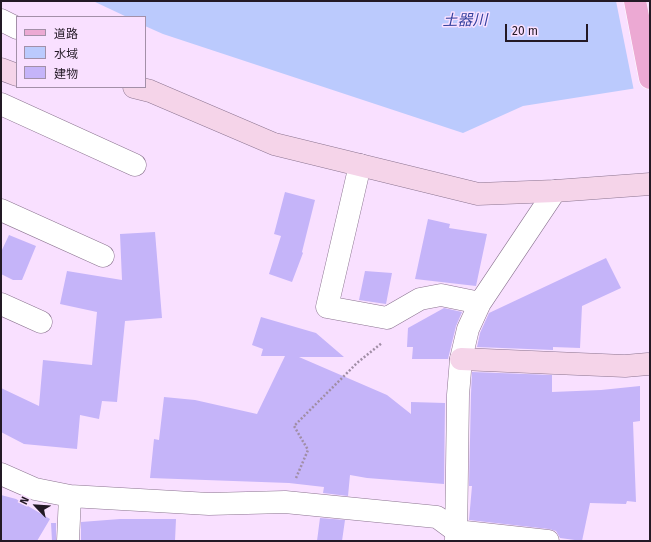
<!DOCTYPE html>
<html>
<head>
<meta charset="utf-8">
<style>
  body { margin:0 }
  #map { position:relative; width:651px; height:542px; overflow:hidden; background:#f9e0ff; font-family:"Fira Sans","Noto Sans JP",sans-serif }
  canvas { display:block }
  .frame { position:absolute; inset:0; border:2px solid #231925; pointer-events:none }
  .legend { position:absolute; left:16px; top:16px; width:130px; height:72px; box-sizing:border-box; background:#f9e0ff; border:1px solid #a390a8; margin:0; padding:5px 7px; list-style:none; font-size:12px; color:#231925 }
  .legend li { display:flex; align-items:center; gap:8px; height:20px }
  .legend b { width:20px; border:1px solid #a390a8 }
  .north { position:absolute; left:16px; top:486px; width:40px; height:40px; -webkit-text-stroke:3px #f9e0ff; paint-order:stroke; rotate:295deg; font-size:11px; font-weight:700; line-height:16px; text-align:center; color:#231925 }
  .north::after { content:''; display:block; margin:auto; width:14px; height:18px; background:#231925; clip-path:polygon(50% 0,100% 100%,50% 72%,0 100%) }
  .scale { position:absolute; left:505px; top:24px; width:83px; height:18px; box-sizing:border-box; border:2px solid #231925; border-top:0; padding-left:5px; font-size:12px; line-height:14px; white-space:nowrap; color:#231925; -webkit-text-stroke:3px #f9e0ff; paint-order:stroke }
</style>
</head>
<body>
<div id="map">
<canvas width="651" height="542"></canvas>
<div class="frame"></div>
<ul class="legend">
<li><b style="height:5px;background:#eca9d3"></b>道路</li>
<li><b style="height:11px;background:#bbcafd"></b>水域</li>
<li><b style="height:11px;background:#c5b4f9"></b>建物</li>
</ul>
<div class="north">N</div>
<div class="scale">20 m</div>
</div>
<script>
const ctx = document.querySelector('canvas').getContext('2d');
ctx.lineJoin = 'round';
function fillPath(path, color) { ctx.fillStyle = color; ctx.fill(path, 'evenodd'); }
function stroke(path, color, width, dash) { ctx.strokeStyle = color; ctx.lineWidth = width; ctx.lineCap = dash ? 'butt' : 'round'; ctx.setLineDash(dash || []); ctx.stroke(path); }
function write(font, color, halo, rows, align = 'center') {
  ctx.font = font + ' "Fira Sans","Noto Sans JP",sans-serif'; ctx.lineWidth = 3; ctx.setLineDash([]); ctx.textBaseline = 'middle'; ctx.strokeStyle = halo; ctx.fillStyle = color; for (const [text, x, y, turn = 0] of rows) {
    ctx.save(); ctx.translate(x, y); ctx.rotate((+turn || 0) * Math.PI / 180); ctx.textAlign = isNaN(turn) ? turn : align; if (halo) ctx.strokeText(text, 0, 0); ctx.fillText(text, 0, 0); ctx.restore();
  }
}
const water = new Path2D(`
  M93,1h557v85l-127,20 -60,27 -300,-99 -18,-8v-9h-18z`);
const pier = new Path2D(`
  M616,1h34v87l-16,3z`);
const building = new Path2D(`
  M285,192l30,8 -13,52 1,1 -11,29 -23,-8 12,-38 -7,-2z
  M428,219l22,5 -1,4 38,6 -11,52 -61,-7z
  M155,232l7,86 -37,3 -8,81 -15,-1 -3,18 -19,-4 -3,34 -53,-5 -23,-12v-44l38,18 4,-46 49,5 5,-53 -37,-8 7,-33 55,9 -2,-46z
  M9,235l27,11 -14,34h-9l-12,-6v-22z
  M606,258l15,30 -39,18 -2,42 -27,-1v3l-76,-3 3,-14 9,-20z
  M365,271l27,2 -6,31 -27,-4z
  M444,308l18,4 -6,14 -8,33h-36l1,-12h-6l1,-19z
  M261,317l55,16 28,24h-45l88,38 24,19v-12l34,1 -1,81 -77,-6 -17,-3 -2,21 -25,-3 1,-6 -35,-4 -139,-5 4,-39 5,1 5,-43 31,3 62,14 28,-58h-24l2,-7 -11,-4z
  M472,372l80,3v17l49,-2 39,-4v35l-7,1 3,80 -9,-1 -1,3 -36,-1 -8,38 -22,-3 -4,-7 -7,-2 -80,-9 3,-34h-3l2,-92z
  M1,495l15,4 34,20 -13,22h-36z
  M320,518l25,2 -3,21h-25z
  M120,519h56l-1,22h-94v-19z
  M51,523h5v18h-4z`);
const path = new Path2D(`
  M296,478l12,-28 -14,-24 63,-63 25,-20`);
const street = new Path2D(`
  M1,20l16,8
  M1,104l134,61
  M360,165l-33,142 60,11 33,-19 21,-4 39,8
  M1,210l102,46
  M1,304l40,18
  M1,474l34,15 35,7 139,8 76,-2 152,15 19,14 92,10
  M68,541l2,-45
  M456,541l2,-146 3,-36 7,-30 12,-26 75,-112`);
const secondary = new Path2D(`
  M1,69l16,6
  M134,87l16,4 124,53 204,50 77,-3 95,-7
  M461,359l164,7 23,-2`);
const primary = new Path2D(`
  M635,1l15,77`);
const waterNames = [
  ["土器川",465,21,-1]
];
fillPath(water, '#bbcafd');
fillPath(pier, '#f9e0ff');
fillPath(building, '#c5b4f9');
stroke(street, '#8b7490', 23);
stroke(secondary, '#8b7490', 23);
stroke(primary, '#fff', 23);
stroke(path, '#a18ea6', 2.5, [2, 2]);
stroke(street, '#fff', 22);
stroke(secondary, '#f5d4e9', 22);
stroke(primary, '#eca9d3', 22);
write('italic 15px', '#32409e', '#f9e0ff', waterNames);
</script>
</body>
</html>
